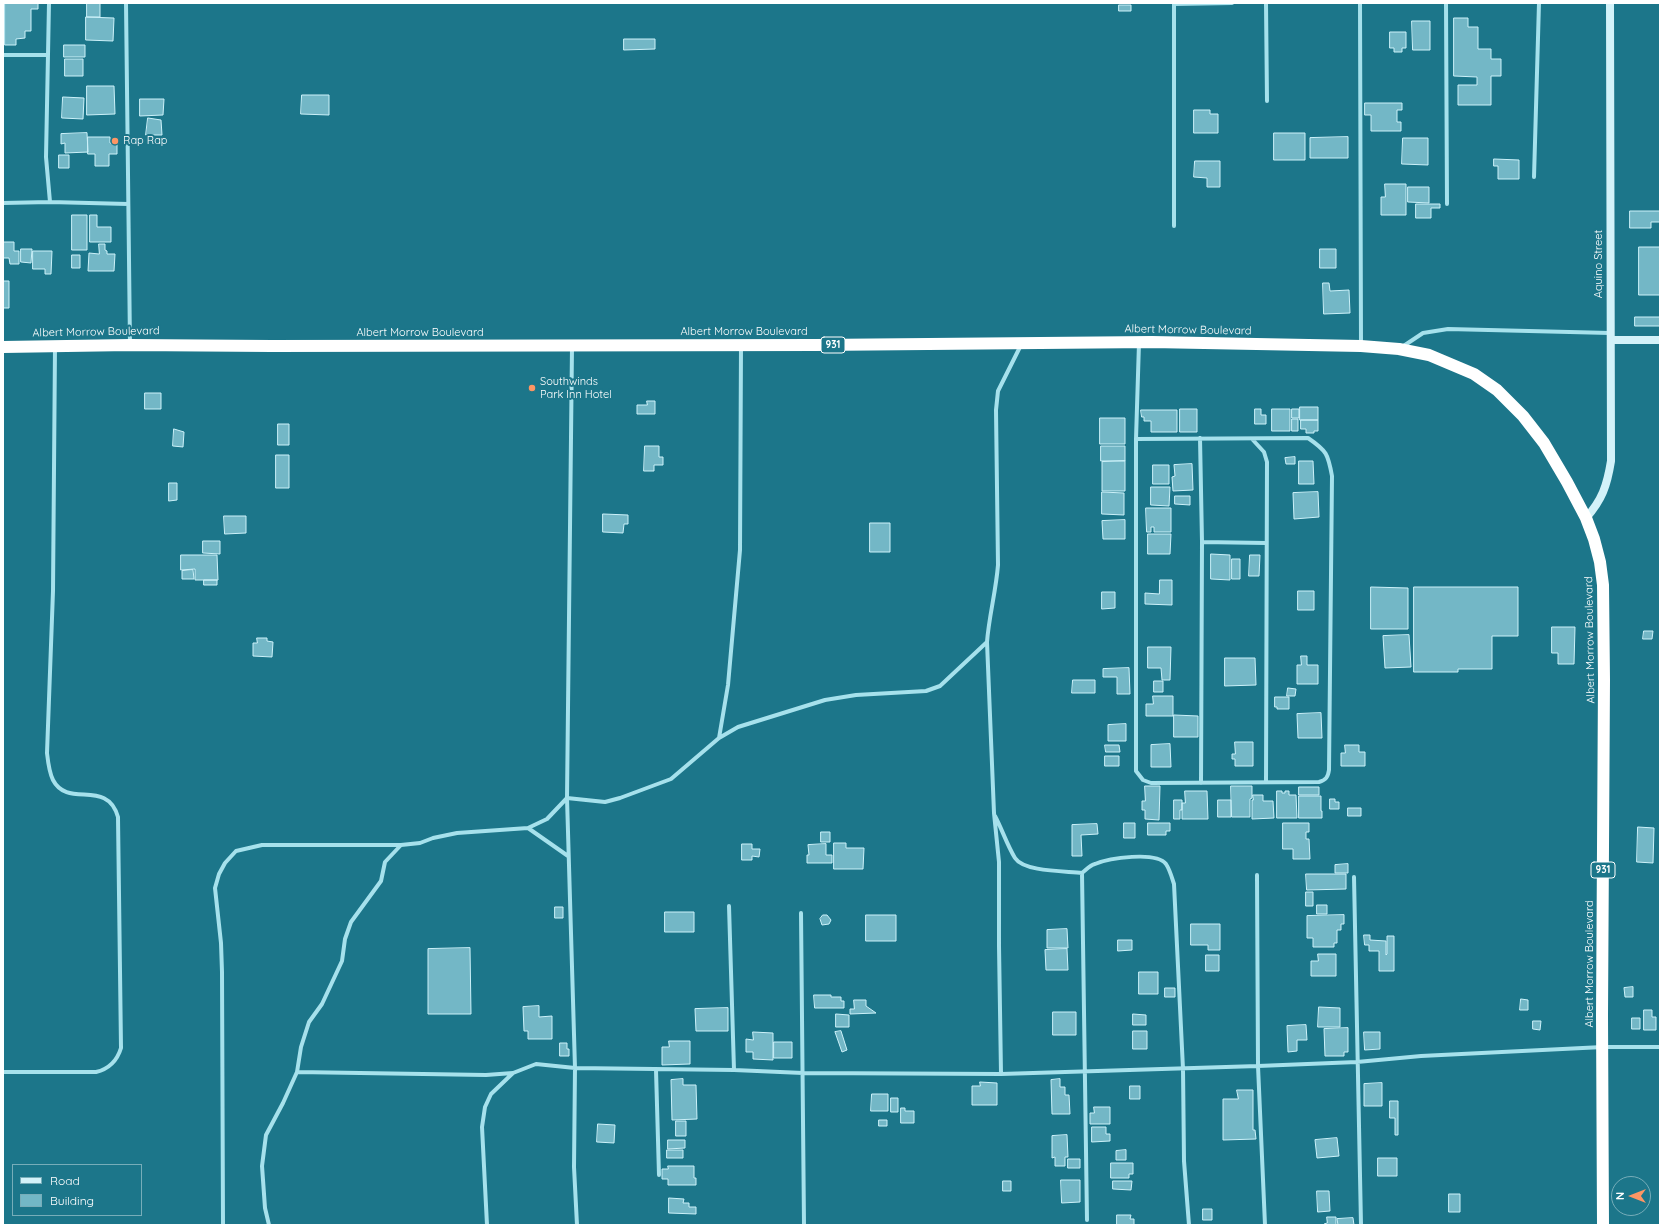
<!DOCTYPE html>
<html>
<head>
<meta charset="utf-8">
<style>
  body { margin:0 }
  #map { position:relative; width:1663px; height:1228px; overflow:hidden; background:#1c768a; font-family:Quicksand,sans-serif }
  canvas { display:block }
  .frame { position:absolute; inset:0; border:4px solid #fff; pointer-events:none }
  .legend { position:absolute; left:12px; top:1164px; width:130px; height:52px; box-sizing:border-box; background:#1c768a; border:1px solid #77adb9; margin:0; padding:5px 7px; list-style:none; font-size:12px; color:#fff }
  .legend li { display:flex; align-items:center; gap:8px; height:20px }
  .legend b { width:20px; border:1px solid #77adb9 }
  .north { position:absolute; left:1611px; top:1176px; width:40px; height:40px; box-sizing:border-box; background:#1c768a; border:1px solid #77adb9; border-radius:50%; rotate:270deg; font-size:11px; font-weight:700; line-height:16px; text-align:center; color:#fff }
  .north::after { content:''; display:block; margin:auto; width:14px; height:18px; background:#fd9664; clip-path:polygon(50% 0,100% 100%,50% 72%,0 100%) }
</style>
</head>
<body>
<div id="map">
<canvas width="1663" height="1228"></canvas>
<div class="frame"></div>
<ul class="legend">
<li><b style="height:5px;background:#d3f2f9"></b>Road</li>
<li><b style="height:11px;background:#73b7c6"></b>Building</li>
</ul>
<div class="north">N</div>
</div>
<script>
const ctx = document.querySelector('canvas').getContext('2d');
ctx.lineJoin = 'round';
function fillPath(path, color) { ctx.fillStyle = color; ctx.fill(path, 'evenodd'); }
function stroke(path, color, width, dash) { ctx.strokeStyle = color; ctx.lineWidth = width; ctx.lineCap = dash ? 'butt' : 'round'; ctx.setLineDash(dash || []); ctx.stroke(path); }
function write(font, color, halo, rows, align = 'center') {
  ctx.font = font + ' Quicksand,sans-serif'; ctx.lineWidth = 4; ctx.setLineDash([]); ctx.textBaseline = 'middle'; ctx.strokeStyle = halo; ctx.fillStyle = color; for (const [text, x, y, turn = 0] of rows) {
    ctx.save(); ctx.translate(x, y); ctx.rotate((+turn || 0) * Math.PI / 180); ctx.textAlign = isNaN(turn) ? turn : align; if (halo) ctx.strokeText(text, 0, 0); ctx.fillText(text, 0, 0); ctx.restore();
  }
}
const building = new Path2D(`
  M5,3h33v6h-7v22h-6v7l-9,1v6h-11z
  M87,3h13v14h-13z
  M1119,5h12v6h-12z
  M86,17l28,1 -1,23 -27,-1z
  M1454,18h14v9h10v22h13v10h10v17h-10v29h-33v-20h19v-8l-23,-1z
  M1412,21h18v29h-17z
  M1390,32h16v16h-4v4h-8v-4h-4z
  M624,39h31v10l-31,1z
  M64,45h21v12h-21z
  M65,59h18v17h-18z
  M87,86h27l1,28 -28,1z
  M302,95h27v20l-28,-1z
  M63,97l21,1 -1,21 -21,-1z
  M140,99h24l-1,16 -23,1z
  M1365,103h37v7h-5v12h4v9h-30v-16h-6z
  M1194,110h16v4h8v19h-24z
  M148,118l13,2 1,15h-16z
  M87,133l1,19 -23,1v-10l-4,1v-10z
  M1274,133h31v27h-31z
  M88,137h22v6h7v11h-8v12h-14v-12h-7z
  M1348,137v21h-38v-20z
  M1403,138h25v27l-26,-1z
  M59,155h10v13h-10z
  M1494,159l25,1v19h-21v-13h-4z
  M1195,161h25v26h-13v-9l-13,-1z
  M1385,184h21v31h-25v-18h4z
  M1408,187h21v16l-21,-1z
  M1416,204h24v4h-9v10h-15z
  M1630,211h30v11h-9v6h-21z
  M72,215h15v35h-15z
  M90,215h7v12h14v15h-21z
  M3,242h11v9h5v13h-9l-1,-6h-6z
  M99,244h6v6l2,1v3h8l-1,17h-26l1,-18 10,1z
  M1639,247h21v48h-21z
  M21,249h11l-1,14 -10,-1z
  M1320,249h16v19h-16z
  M33,251h19l-1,23h-6v-5h-12z
  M72,255h8v13h-8z
  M3,281h6v27h-6z
  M1323,283h6l1,8 19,-1 1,23 -26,1z
  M1635,317h25v9h-25z
  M145,393h16v16h-16z
  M647,401h8v13h-18v-9h10z
  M1300,407h18v13h-18z
  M1180,409h17v23h-17z
  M1255,409h6v6h5v9h-11z
  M1272,409h18v22h-18z
  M1292,409h7v9h-7z
  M1141,410h36v22h-26v-11h-7v-4h-2z
  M1100,418h25v26h-25z
  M1292,419h6v12h-6z
  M1301,420h17v11h-4v2h-8v-4h-5z
  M278,424h11v21h-11z
  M174,429l10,3 -1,15 -10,-1z
  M645,446h14v11h4v8h-9v6h-10z
  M1101,446h24v15h-24z
  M276,455h13v33h-13z
  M1295,457v7h-9l-1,-6z
  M1125,461v30h-23v-29z
  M1299,461h14l1,23h-15z
  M1192,464l1,26 -20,1 -1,-14 3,-1 -1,-11z
  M1153,465h16v19h-16z
  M169,483h8v17l-8,1z
  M1151,487h19l-1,19 -18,-1z
  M1102,492l22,1v22l-22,-1z
  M1318,492l1,25 -25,2 -1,-26z
  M1175,496h15v9l-15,-1z
  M1146,508h25v24h-17v-5h-3v5h-4z
  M603,514l25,1v9h-4l-1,9 -20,-1z
  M224,516h22v17l-21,1z
  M1125,520v19h-22l-1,-18z
  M870,523h20v29h-20z
  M1148,534h23l-1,20h-22z
  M203,541h17v13l-17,-1z
  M1211,554l19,1v25l-19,-1z
  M181,555h36l1,25h-23v-11l-14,1z
  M1250,555h10l-1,21h-10z
  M1232,559h8v20h-8z
  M193,570l1,9h-12v-8z
  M204,580h13v5h-13z
  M1160,580h12v25l-27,-1v-11l14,1z
  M1371,587l37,1v41h-37z
  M1414,587h104v49h-26v33h-34v3h-44z
  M1298,591h16v19h-16z
  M1102,592h13v16l-13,1z
  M1552,627h23l-1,37h-16v-11h-6z
  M1644,631h9l-1,8h-9z
  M1409,635l2,32 -26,1 -2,-32z
  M257,638h10v3l6,1 -1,15 -19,-1v-13h4z
  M1148,647h23l-1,33h-8l-1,-12h-13z
  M1301,656h6v9h11v19h-21v-19h4z
  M1225,658h30l1,27 -31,1z
  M1129,668l1,26h-13v-17h-14v-8z
  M1073,680h22v13h-23z
  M1154,681h9v11h-9z
  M1288,688l8,1 -1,7h-8z
  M1153,696h20v20h-27v-12h7z
  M1275,697h14v12h-12v-2h-2z
  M1321,713l1,25h-24l-1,-24z
  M1174,715l24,1v21h-24z
  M1126,724v17h-18v-16z
  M1235,742h18v24h-18v-7h-3v-5h3z
  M1170,744l1,23h-20v-22z
  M1105,745h14l1,7h-14z
  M1345,745h14v7h6v14h-24v-13h4z
  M1105,756h14v10h-14z
  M1145,786h15l-1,34 -14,-1v-9h-3v-9h3z
  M1231,786h21v12l-2,1v18h-18z
  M1299,787h20v8h-20z
  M1185,791h22l1,28h-26v-16h3z
  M1277,791h5v2h3v-2h4v4h7l1,23h-20z
  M1253,795h10v6h10l1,17 -22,1v-19h1z
  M1299,796h22v15h1v7h-23z
  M1330,799h5v3h4v7h-9z
  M1174,800h8v10h-2v9h-6z
  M1218,800h13v17h-13z
  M1348,808h13v8h-13z
  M1124,823h11v15h-11z
  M1148,823h22v8h-4v4h-18z
  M1283,823h26v9h-3v7h3l1,20h-17v-10h-10z
  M1097,824l1,10 -17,1 1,21h-10v-31z
  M1638,827l16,1 -1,35 -16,-1z
  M821,832h9v10h-9z
  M834,843h12v5h18l-1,21h-29z
  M742,844h10v5h8l-1,8 -7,-1v4h-10z
  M826,844v11h6v8h-25v-8h2l-1,-10z
  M1348,864v9h-13v-8z
  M1306,874h40v15l-39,1z
  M1306,892h7v14h-7z
  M1317,905h10v9h-10z
  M555,907h8v11h-8z
  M665,912h29v20h-29z
  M823,915h4l4,5 -2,4 -7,1 -2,-6z
  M866,915h30v26h-30z
  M1344,915v9h-3v6h-4v13h-3v4h-21v-9h-6v-22z
  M1191,924h29v26h-12v-5h-17z
  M1067,929l1,19h-21v-18z
  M1364,935h6v5l16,1v14l1,-1v-18h7v35h-15v-20h-10v-6h-4z
  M1118,940h14v10l-14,1z
  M470,948l1,66h-43v-65z
  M1067,949l1,21h-22l-1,-20z
  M1318,954h18v22h-25v-15h7z
  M1206,955h13v16h-13z
  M1139,972h19v22h-19z
  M1633,987v10h-8l-1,-9z
  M1165,988h10v9h-10z
  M814,995h17v2h10v4h3v7h-29z
  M1521,999l7,1v10h-8z
  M854,1000h12v6l10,7 -26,1v-5h4z
  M539,1006v11l13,-1v23h-24v-8h-4l-1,-24z
  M1319,1007l21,1v19h-22z
  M728,1008v23h-32l-1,-22z
  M1644,1010h8v7h4v13h-12z
  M1053,1012h23v23h-23z
  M836,1014l13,1v12h-13z
  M1133,1014l13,1v10h-13z
  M1632,1018h8v11h-8z
  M1533,1021h8l-1,9 -7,-1z
  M1306,1025l1,15h-10v11l-9,1 -1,-26z
  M1348,1028v24h-4v4h-19l-1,-27z
  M841,1031l6,19 -5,2 -7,-20z
  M1133,1031h14v18h-14z
  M753,1032l20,1v27l-20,-1v-7h-7v-13l7,1z
  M1364,1032h16v17l-15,1z
  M669,1041h21v23l-28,1v-18h7z
  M774,1042h18v16h-18z
  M560,1043h7v6h2v7h-9z
  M683,1079v6h13l1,34 -25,1 -1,-40z
  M1060,1079v8h5v8h4l1,19h-18l-1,-34z
  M980,1082l17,1v22h-25v-19h8z
  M1382,1083v23h-18v-22z
  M1130,1086h10v13h-10z
  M1237,1090h16v40h2l1,9 -33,1v-41h15z
  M872,1094h16v17h-17z
  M891,1098h7v14h-7z
  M1390,1101h8v34h-3v-17h-5z
  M1094,1107h16v17h-20v-11h4z
  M901,1108h4v3h9v12h-13z
  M879,1120h8v6h-8z
  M676,1121h10v15h-10z
  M598,1124l17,1 -1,18 -17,-1z
  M1092,1127h14v7h4v7l-18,1z
  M1067,1135l1,22h-3v9h-10v-9l-3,1v-22z
  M1337,1138l2,18 -22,2 -2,-18z
  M668,1140h17v8l-17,1z
  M667,1150h16v8h-16z
  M1126,1150v10h-10v-9z
  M1378,1158h19v18h-19z
  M1068,1159h12v9h-12z
  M1111,1163h22v11h-4v4h-18z
  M668,1166h26v12h2v7h-28v-6h-6v-10h6z
  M1061,1180h19v22l-18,1z
  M1003,1181h8v10h-8z
  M1113,1181h19l-1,9 -18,-1z
  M1317,1191h12l1,20 -12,1z
  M1449,1194h11v18h-11z
  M669,1198l15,1 -1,4h6v4h7v7l-27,-1z
  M1203,1209h9v11h-9z
  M1117,1215h14l-1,4h4v6h-17z
  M1327,1217h9v8h-12v-1l3,-1z
  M1353,1218l1,7h-16l-1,-6z`);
const street = new Path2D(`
  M49,3l-3,154 4,45
  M126,3l4,342
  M1266,3l1,98
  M1360,3l1,342
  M1446,3l1,201
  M1174,4l58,-1
  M3,55h45
  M1534,177l5,-174
  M3,203l47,-1 78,2
  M1174,226v-223
  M572,347l-5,451 8,270 159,2 69,3 198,1 257,-8 99,-4 64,-6 182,-9h57
  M1402,347l21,-14 25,-4 162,4
  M1200,438l2,104 -1,241
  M1136,439l172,-1c19,13 20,16 24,38l-3,294c-1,7 -3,10 -10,12l-168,1 -8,-3 -7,-9v-332l3,-96
  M1252,439l12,13 3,10 -1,320
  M1202,542l64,1
  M719,738l9,-53 12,-135 1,-204
  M995,816c7,13 12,29 20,42 9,14 51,13 67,15 4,-3 8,-8 13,-9 14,-6 61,-13 71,0 4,6 6,14 8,20l9,185 1,92 5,64
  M528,828l19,-9 20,-21 38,4 15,-4 51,-19 48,-41 19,-11 87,-27 31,-5 70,-4 14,-5 47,-44
  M1082,873l5,347
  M1257,875l1,191 7,159
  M1354,877l7,348
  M729,906l5,164
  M801,913l3,312
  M656,1070l3,105
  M3,1072h93c13,-3 21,-11 25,-24l-3,-231c-11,-39 -50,-8 -65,-37 -4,-8 -5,-18 -6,-27l6,-162 2,-244
  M297,1072l189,3 27,-2 23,-9 39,4 -1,99 3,58
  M1001,1074l-2,-128v-84l-5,-49 -7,-171c2,-26 9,-51 11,-77l-2,-155 2,-19 23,-46
  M223,1225l-1,-253 -1,-29 -6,-55 4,-14 6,-11 11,-12 26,-6h139
  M269,1225l-4,-17 -3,-42 4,-31 17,-32 14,-31 4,-25 8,-25 13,-18 20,-43 3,-22 6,-17 30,-41 4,-19 16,-17 19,-2 13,-5 24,-5 71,-5 40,28
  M487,1225l-5,-98 3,-20 6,-13 22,-21`);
const secondary = new Path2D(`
  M1611,340h49
  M1586,518c16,-18 21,-32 25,-57l-1,-458`);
const highway = new Path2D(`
  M3,347l127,-2 142,1 544,-1 336,-3 209,4 38,3 30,6 45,19 23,16 26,26 21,27 23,39 19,36 8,21 6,23 3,23 1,95 -2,335 1,210`);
const markers = [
  [115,141,4,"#fd9664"],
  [532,388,4,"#fd9664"]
];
const shields = [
  [833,345,24],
  [1603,870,24]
];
const shieldNames = [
  ["931",833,345],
  ["931",1603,870]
];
const poiNames = [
  ["Rap Rap",123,141],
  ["Southwinds",540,382],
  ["Park Inn Hotel",540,395]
];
const streetNames = [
  ["Aquino Street",1599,264,-90],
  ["Albert Morrow Boulevard",1188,330,1],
  ["Albert Morrow Boulevard",96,332,-1],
  ["Albert Morrow Boulevard",744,332],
  ["Albert Morrow Boulevard",420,333],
  ["Albert Morrow Boulevard",1590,640,-91],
  ["Albert Morrow Boulevard",1590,964,-90]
];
fillPath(building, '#73b7c6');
stroke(building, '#ccf1f9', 1);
stroke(street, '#a6e1ec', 4);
stroke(secondary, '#d3f2f9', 8);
stroke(highway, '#fff', 12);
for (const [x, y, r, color] of markers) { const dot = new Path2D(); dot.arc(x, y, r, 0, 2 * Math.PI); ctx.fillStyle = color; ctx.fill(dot); stroke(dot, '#1c768a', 1.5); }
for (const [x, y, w] of shields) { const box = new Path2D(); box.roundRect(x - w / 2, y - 8, w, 16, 3); ctx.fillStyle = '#1c768a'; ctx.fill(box); stroke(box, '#fff', 1); }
write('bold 10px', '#fff', null, shieldNames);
write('11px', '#fff', '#1c768a', poiNames, 'left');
write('11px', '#fff', '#1c768a', streetNames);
</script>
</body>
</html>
